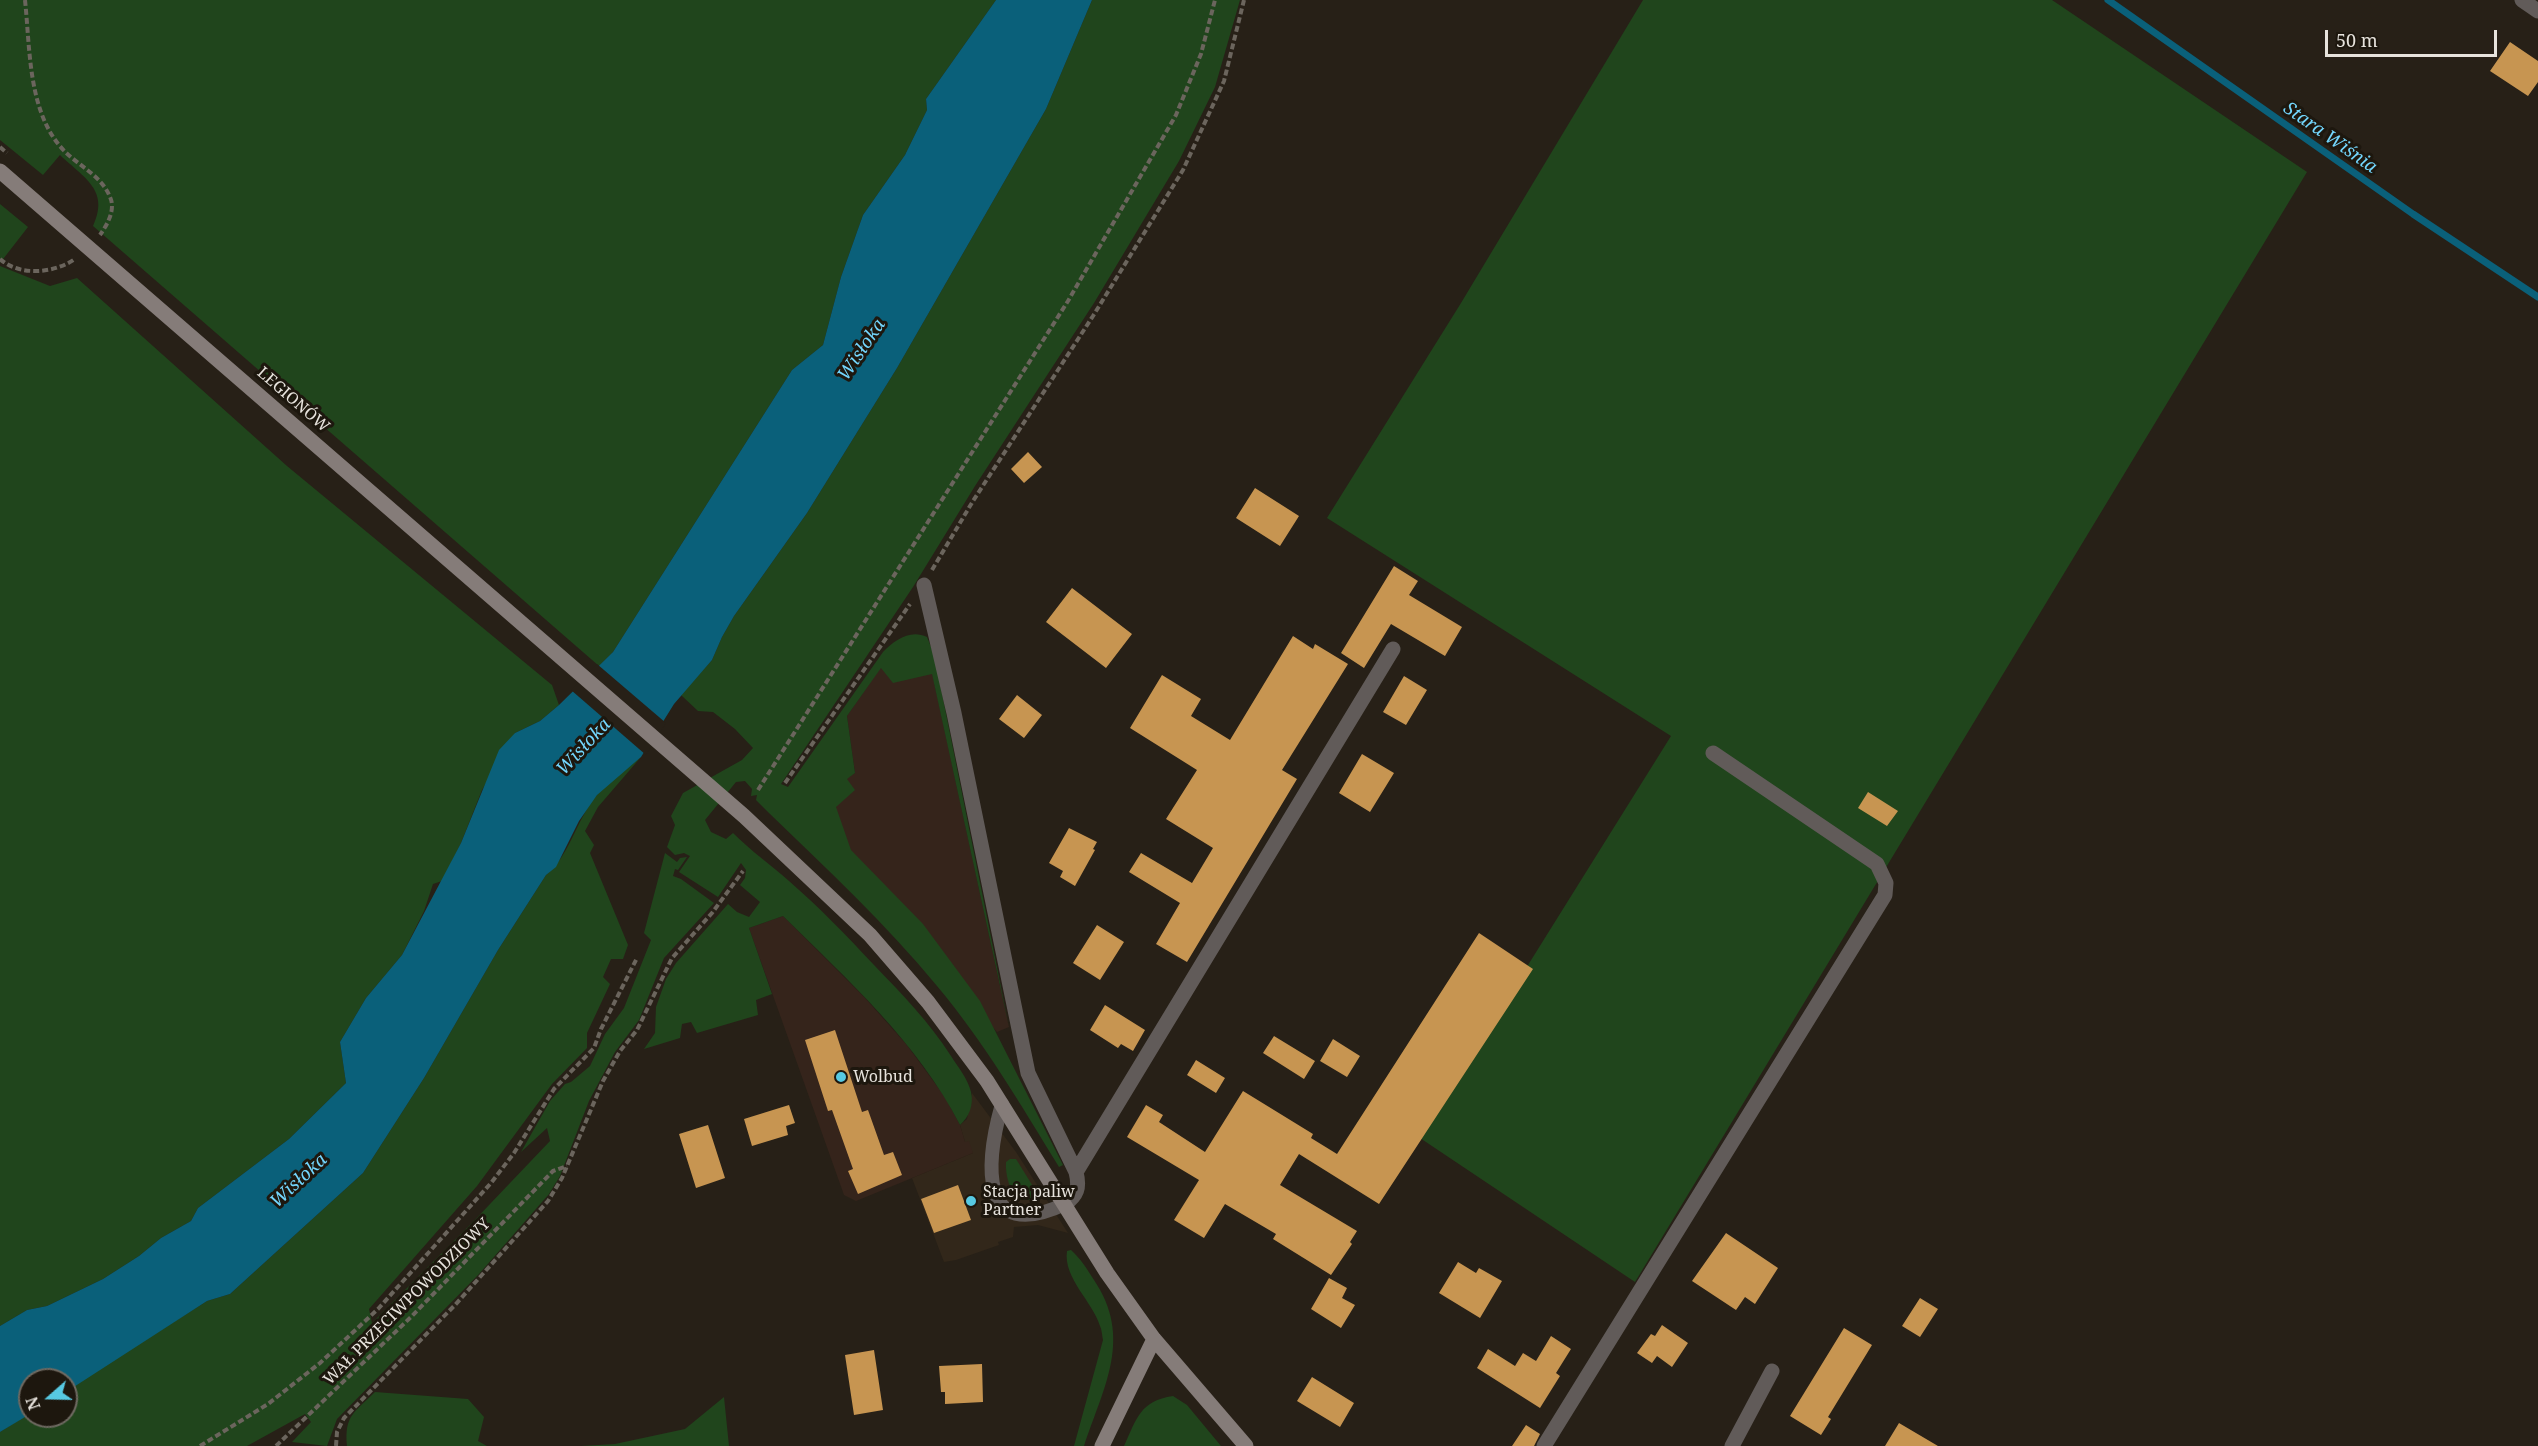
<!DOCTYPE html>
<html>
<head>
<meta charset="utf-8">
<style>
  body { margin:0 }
  #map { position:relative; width:2538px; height:1446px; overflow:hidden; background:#272017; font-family:"Noto Serif",serif }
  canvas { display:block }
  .north { position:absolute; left:18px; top:1368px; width:60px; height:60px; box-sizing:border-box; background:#1d170e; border:2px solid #6e6961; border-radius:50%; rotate:250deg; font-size:16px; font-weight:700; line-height:24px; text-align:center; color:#e7e3dd }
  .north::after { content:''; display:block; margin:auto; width:21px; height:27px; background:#57c9e2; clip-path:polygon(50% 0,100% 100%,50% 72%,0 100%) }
  .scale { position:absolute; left:2325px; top:30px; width:172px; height:27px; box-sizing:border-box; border:3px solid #e7e3dd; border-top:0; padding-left:8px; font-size:18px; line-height:21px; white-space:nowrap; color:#e7e3dd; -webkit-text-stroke:4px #1d170e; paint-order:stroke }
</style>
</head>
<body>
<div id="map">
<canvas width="2538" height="1446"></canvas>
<div class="north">N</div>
<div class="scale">50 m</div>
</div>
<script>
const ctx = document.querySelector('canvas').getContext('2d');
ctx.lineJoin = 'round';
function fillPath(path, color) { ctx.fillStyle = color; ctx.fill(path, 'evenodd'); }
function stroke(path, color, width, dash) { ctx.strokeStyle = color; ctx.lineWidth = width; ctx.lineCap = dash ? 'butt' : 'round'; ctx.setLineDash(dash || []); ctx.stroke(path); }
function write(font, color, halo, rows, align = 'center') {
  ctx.font = font + ' "Noto Serif",serif'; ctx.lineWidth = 6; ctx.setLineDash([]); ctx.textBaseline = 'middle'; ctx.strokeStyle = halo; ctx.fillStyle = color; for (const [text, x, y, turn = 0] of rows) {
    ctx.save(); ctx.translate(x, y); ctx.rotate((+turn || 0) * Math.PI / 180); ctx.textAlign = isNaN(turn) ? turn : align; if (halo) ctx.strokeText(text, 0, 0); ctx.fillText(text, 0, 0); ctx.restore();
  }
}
const built = new Path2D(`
  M972,1093l44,59 52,81 -30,-8 -24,2 -1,10 -15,5 1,3 -43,15 -12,2 -32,-84 61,-25 -8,-11 -5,-17 7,-6z`);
const industrial = new Path2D(`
  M927,649l82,378 -12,5 -197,-224 55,-35 -8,-57 34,-49z
  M783,916l82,82 41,46 39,53 15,28 5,17 4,-1 4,12 -117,48 -12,-6 -95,-267z`);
const green = new Path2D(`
  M0,0h996l-70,99 1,11 -22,45 -42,60 -22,62 -18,68 -31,25 -179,282 -14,14 -506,-440c17,-36 -9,-48 -33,-71l-17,20 -43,-35z
  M1092,0h148l-25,87 -36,74 -85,142 -119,183 -62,101 -132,197 7,3 95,-135c12,-12 27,-23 44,-15l7,17 75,373 -77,-353 -39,9 -12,-15 -34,48 8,57 -8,6 8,11 -19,17 15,43 72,74 57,77 83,164 -4,2c-38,-62 -75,-125 -122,-181 -51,-62 -110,-117 -168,-173l-13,-13 1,-5 -6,1 1,-7 -7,-8 -9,1 -31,38 6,12 15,7 7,-6c18,18 38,32 56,48 30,26 58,55 85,84 28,29 56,58 77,91 7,11 17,23 20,36 3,13 -2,25 -11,33 -42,-82 -112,-145 -177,-209l-34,12 23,66 -16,6 2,15 -61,18 -6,-11 -9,2 -2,14 -36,11 11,-16 1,-26 10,-28 10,-16 52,-59 9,8 12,5 11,-15 -20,-17 5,-7 1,-8 -5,-7 -23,34 -39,-25 11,-16 -6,-3 -9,2 -8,-8 8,-22 -4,-9 12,-23 59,-33 11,-12 -18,-19 -22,-17 -15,-1 -17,-16 31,-35 10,-23 12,-21 73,-103 90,-145 149,-259z
  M1643,0h409l255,172 -672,1110 -215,-144 251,-402 -344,-218 134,-215z
  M0,204l28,23 -28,36z
  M0,266l50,20 27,-8 210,188 265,219 7,20 -19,16 -25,12 -33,57 -21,53 -19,38 -9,3 -9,27 -22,44 -36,43 -26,44 6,41 -57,56 -91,69 -7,13 -30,17 -22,18 -36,23 -56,27 -20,4 -27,16z
  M641,757l-43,50 -13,24 9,14 -4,8 38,92 -5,14h-12l-8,18 7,7 -23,49v15l-35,36 -75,102 -108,123 3,14 98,-98 80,-84 -3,-13 -26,24 29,-51 15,-17 6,-2 19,-16 15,-32 19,-26 27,-68 -7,-7 21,-80 12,9 3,-4 7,-1 -9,13 -3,-1 -2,7 8,3 33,24 -50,55 -25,62 -24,32 -26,49 -29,75 -11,18 -70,80 -142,145 -10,27 -35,-4 19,-20 -6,-8 -58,32h-247v-14l30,-19v3h36v-26l141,-89 23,-7 133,-121 61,-95 74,-128 48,-75c22,-17 31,-55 49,-78 12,-15 31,-27 46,-40z
  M1010,1159h6l18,29 1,4 -4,8h-13c-8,-8 -13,-26 -12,-38z
  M1071,1250c10,9 16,19 23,30 39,58 10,106 -10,166h-10l29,-106c-1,-4 -1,-10 -3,-14 -7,-24 -37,-48 -33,-75z
  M375,1392l93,7 16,18 -6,24 9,5h-140c-3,-31 8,-34 28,-54z
  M1173,1396l14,9 34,41h-97c13,-28 16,-45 49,-50z
  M724,1397l5,49h-148l34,-2 70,-15z`);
const water = new Path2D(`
  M996,0h96l-46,109 -149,259 -90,145 -73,103 -12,21 -10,23 -38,44 -33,53 -44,38 -18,26 -23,46 -10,8 -48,75 -74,128 -61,95 -133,121 -23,7 -141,91v-12h-36v34l-30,18v-106l27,-16 20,-4 56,-27 36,-23 22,-18 30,-17 7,-13 91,-69 57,-56 -6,-41 26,-44 36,-43 59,-112 38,-93 16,-17 25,-12 19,-16 54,-53 179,-282 31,-25 18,-68 22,-62 42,-60 22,-45 -1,-11z`);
const pier = new Path2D(`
  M597,664l69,59 -20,32 -75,-65z`);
const stream = new Path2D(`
  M2108,0l305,214 125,83`);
const building = new Path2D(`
  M2510,42l28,19v21l-10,14 -38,-25z
  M1028,452l14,15 -18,16 -13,-14z
  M1255,488l44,28 -19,30 -44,-28z
  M1394,566l24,15 -9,14 53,32 -17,29 -54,-32 -27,44 -23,-15z
  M1072,588l60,46 -26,34 -60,-46z
  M1293,636l20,13 2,-5 33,20 -66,106 15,9 -110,183 -31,-18 24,-41 -51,-31 12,-19 51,30 21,-35 -47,-29 31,-49 -67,-42 32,-53 39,24 -10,17 39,24z
  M1404,676l23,14 -21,35 -23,-13z
  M1017,695l25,20 -18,23 -25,-19z
  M1362,754l32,19 -24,39 -31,-19z
  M1868,792l30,19 -11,15 -29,-18z
  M1069,828l28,14 -4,7 2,1 -20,36 -15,-9 3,-6 -14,-8z
  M1097,925l27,17 -24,38 -27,-17z
  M1479,933l54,36 -154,235 -80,-50 -19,31 77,46 -7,11 2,2 -21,31 -58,-36 3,-5 -51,-30 -21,34 -30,-18 25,-40 -72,-43 19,-32 17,10 -4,7 46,30 38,-61 70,43 -2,4 26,16z
  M1105,1005l40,25 -12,21 -12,-7 -3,4 -28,-18z
  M835,1030l27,82 6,-2 16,45 9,-3 9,23 -44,19 -10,-23 5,-2 -21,-59 -4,1 -23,-71z
  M1274,1036l41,25 -11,18 -41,-26z
  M1333,1039l27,17 -13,21 -27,-16z
  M1196,1060l29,18 -9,15 -29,-18z
  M789,1105l6,18 -9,3 2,9 -36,11 -8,-27z
  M708,1125l17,53 -29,10 -17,-54z
  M958,1185l13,35 -37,13 -13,-34z
  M1726,1233l52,35 -23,36 -10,-7 -9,13 -44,-29z
  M1458,1262l18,11 3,-5 23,13 -22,37 -41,-25z
  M1329,1278l18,10 -5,10 13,7 -14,23 -30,-19z
  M1920,1298l18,11 -18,28 -18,-11z
  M1662,1325l26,18 -16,24 -15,-11 -5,7 -15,-10 14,-19 4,2z
  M1844,1328l28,17 -44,72 3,2 -10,16 -31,-19z
  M1551,1336l20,13 -15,24 4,3 -20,32 -63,-40 11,-19 27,17 8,-13 13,8z
  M874,1350l9,60 -29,5 -9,-60z
  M982,1364l1,38 -38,2v-12h-4l-2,-26z
  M1312,1377l42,26 -14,24 -43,-26z
  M1899,1423l39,23h-53z
  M1526,1425l14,9 -6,12h-22z`);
const path = new Path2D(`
  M25,0c5,47 3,107 34,145 15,19 42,29 51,52 6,13 -3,28 -10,38
  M0,147l7,6
  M0,259c20,18 55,14 75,0
  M932,570l41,-69 120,-185 90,-146 41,-89 20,-81
  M785,783l125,-179
  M758,790l310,-489 108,-186 25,-61 14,-54
  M200,1446l68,-42 52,-41 58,-54 113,-126 23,-30 40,-64 40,-41 7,-19 36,-71
  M276,1446l135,-129 142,-146 14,-5
  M336,1446l1,-14 7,-14 111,-113 93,-104 14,-23 41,-97 17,-30 17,-21 35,-72 40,-45 31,-42`);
const lane = new Path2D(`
  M1002,1104c-16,57 -25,141 63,100`);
const street = new Path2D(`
  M2522,0l16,11
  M924,585l30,128 74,360 48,99c4,16 1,23 -11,32
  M1076,1172l317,-523
  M1544,1446l341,-551 1,-12 -9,-19 -164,-111
  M1732,1446l40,-75`);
const secondary = new Path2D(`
  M0,171l744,645 126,119 58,67 59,79 120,192 47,66 92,107
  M1102,1446l52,-107`);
const markers = [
  [841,1077,6,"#57c9e2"],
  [971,1201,6,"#57c9e2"]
];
const streetNames = [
  ["LEGIONÓW",293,400,41],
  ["WAŁ PRZECIWPOWODZIOWY",407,1302,-45]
];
const poiNames = [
  ["Wolbud",853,1077],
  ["Stacja paliw",983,1192],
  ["Partner",983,1210]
];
const waterNames = [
  ["Stara Wiśnia",2330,138,35],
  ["Wisłoka",862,350,-56],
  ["Wisłoka",584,747,-47],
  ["Wisłoka",299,1181,-43]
];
fillPath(built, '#32271a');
fillPath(industrial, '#35241b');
fillPath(green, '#20451c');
fillPath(water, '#0a607a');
fillPath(pier, '#272017');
stroke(stream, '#0a607a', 7);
fillPath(building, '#c79551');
stroke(path, '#6b655d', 4, [6, 3]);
stroke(lane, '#615b59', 14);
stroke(street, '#615b59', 15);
stroke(secondary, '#857c79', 15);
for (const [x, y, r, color] of markers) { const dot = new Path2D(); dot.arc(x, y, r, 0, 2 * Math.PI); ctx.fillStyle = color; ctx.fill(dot); stroke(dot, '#1d170e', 2); }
write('16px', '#e7e3dd', '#1d170e', streetNames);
write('16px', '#e7e3dd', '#1d170e', poiNames, 'left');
write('italic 18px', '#73d6fd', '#1d170e', waterNames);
</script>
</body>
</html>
